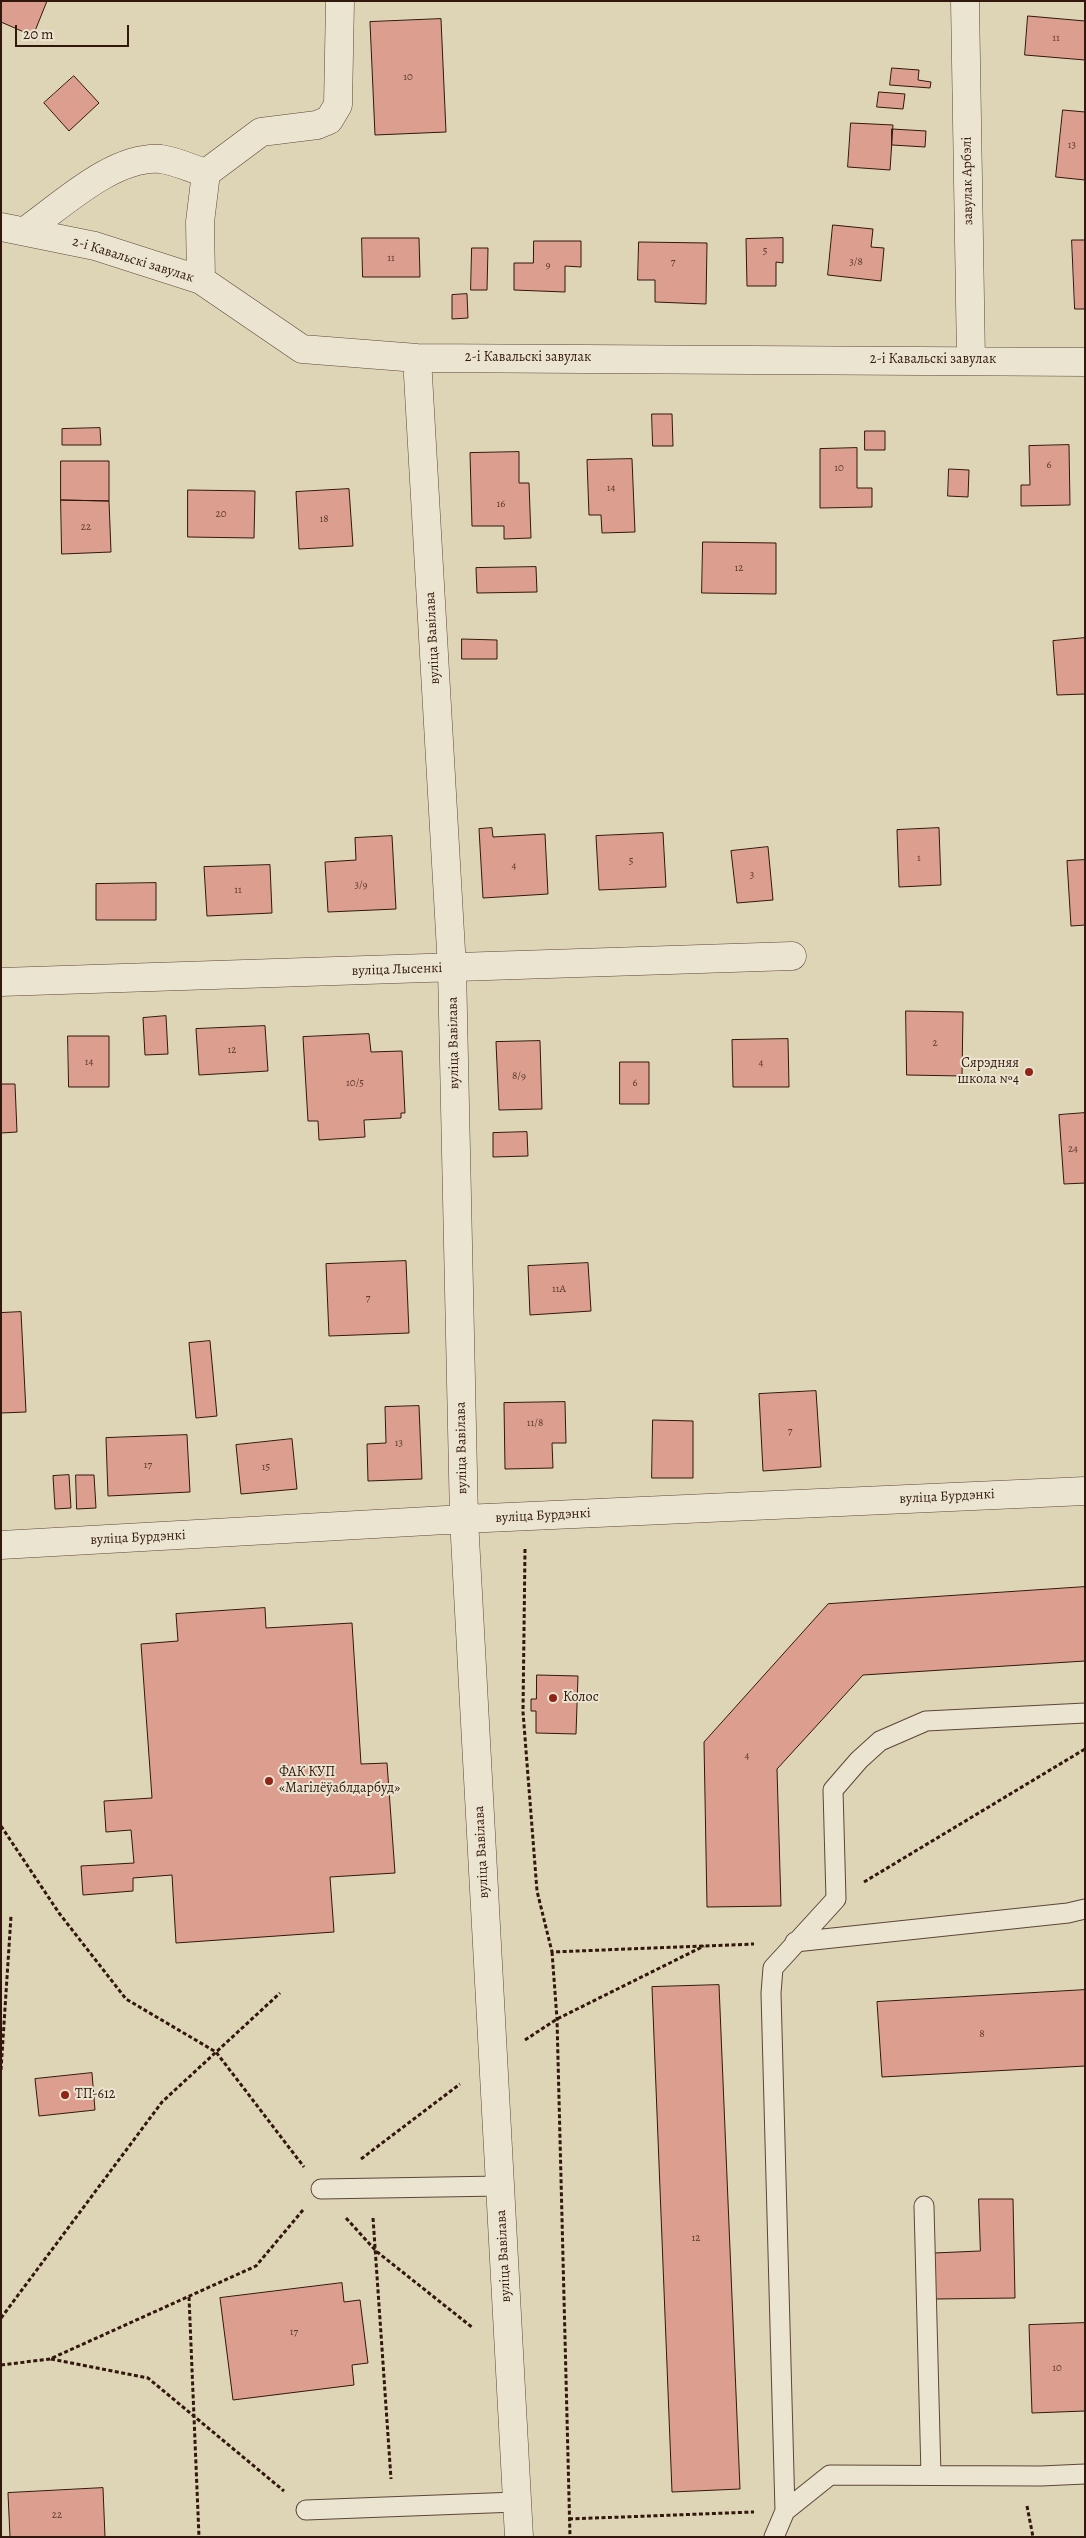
<!DOCTYPE html>
<html>
<head>
<meta charset="utf-8">
<style>
  body { margin:0 }
  #map { position:relative; width:1086px; height:2538px; overflow:hidden; background:#ded5b7; font-family:Alegreya,serif }
  canvas { display:block }
  .frame { position:absolute; inset:0; border:2px solid #32170c; pointer-events:none }
  .scale { position:absolute; left:15px; top:25px; width:114px; height:22px; box-sizing:border-box; border:2px solid #32170c; border-top:0; padding-left:6px; font-size:15px; line-height:18px; white-space:nowrap; color:#32170c; -webkit-text-stroke:4px #eae4d0; paint-order:stroke }
</style>
</head>
<body>
<div id="map">
<canvas width="1086" height="2538"></canvas>
<div class="frame"></div>
<div class="scale">20 m</div>
</div>
<script>
const ctx = document.querySelector('canvas').getContext('2d');
ctx.lineJoin = 'round';
function fillPath(path, color) { ctx.fillStyle = color; ctx.fill(path, 'evenodd'); }
function stroke(path, color, width, dash) { ctx.strokeStyle = color; ctx.lineWidth = width; ctx.lineCap = dash ? 'butt' : 'round'; ctx.setLineDash(dash || []); ctx.stroke(path); }
function write(font, color, halo, rows, align = 'center') {
  ctx.font = font + ' Alegreya,serif'; ctx.lineWidth = 4; ctx.setLineDash([]); ctx.textBaseline = 'middle'; ctx.strokeStyle = halo; ctx.fillStyle = color; for (const [text, x, y, turn = 0] of rows) {
    ctx.save(); ctx.translate(x, y); ctx.rotate((+turn || 0) * Math.PI / 180); ctx.textAlign = isNaN(turn) ? turn : align; if (halo) ctx.strokeText(text, 0, 0); ctx.fillText(text, 0, 0); ctx.restore();
  }
}
const building = new Path2D(`
  M1,1h46l-14,35 -32,-14z
  M1028,16l57,5v39l-60,-5z
  M441,19l5,113 -71,3 -5,-113z
  M892,68l27,2 -1,10 13,2 -1,6 -40,-3z
  M74,76l25,27 -30,28 -25,-28z
  M879,92l26,2 -2,15 -26,-2z
  M1063,110l22,2v68l-29,-3z
  M851,123l42,2 -3,45 -42,-3z
  M892,129l34,2 -1,16 -33,-2z
  M833,225l40,4 -2,18 13,1 -3,33 -53,-6z
  M362,238h57l1,39h-57z
  M783,238v25l-7,-1v24h-29l-1,-47z
  M1072,240h13v69h-10z
  M534,241h47v26l-16,-1v26l-51,-2v-27h19z
  M639,242l68,1 -1,61 -51,-2v-22h-17z
  M472,248h16l-1,42h-16z
  M467,294l1,24 -16,1v-24z
  M652,414h20l1,32h-20z
  M100,428l1,17h-39v-16z
  M865,431h20v19h-20z
  M1069,445l1,60 -49,1v-21h9l-1,-39z
  M857,448v40h15v19l-52,1v-59z
  M519,452v31h10l2,55 -27,1v-13h-32l-2,-73z
  M632,459l3,73 -33,1 -1,-18h-12l-2,-55z
  M61,461h48v40l-48,-1z
  M949,469l20,1 -1,27 -20,-1z
  M349,489l4,57 -54,3 -3,-57z
  M188,490l67,1 -1,47 -66,-1z
  M61,500l48,1 2,51 -49,2z
  M703,542l73,1v51l-74,-1z
  M536,567l1,25 -60,1 -1,-25z
  M1085,638v56l-28,1 -4,-54z
  M462,639l35,1v19h-35z
  M492,828l1,9 52,-3 3,60 -65,4 -4,-69z
  M939,828l2,57 -42,2 -2,-57z
  M663,833l3,54 -67,3 -3,-54z
  M392,836l4,73 -68,3 -3,-50 31,-2 -1,-22z
  M768,847l5,53 -36,3 -6,-52z
  M1085,860v65l-14,1 -4,-65z
  M270,865l2,48 -65,3 -3,-49z
  M156,883v37h-60v-36z
  M906,1011l57,1 -1,64 -55,-1z
  M166,1016l2,38 -23,1 -2,-37z
  M265,1026l3,45 -69,4 -3,-46z
  M369,1034l2,18 31,-1 3,62h-4v5l-37,2 1,17 -46,3 -1,-19h-10l-5,-84z
  M68,1036h41v51h-40z
  M788,1039l1,48h-56l-1,-47z
  M540,1041l2,68 -43,1 -3,-68z
  M620,1062h29v42h-29z
  M1,1084h14l2,48 -16,1z
  M1085,1113v70l-21,1 -5,-69z
  M527,1132l1,24 -35,1v-24z
  M406,1261l3,72 -80,3 -3,-72z
  M588,1263l3,48 -61,4 -2,-49z
  M21,1312l5,100 -25,1v-100z
  M210,1341l7,75 -21,2 -7,-75z
  M816,1391l5,76 -58,4 -4,-77z
  M565,1402l1,41h-14l1,25 -48,1 -1,-66z
  M419,1406l3,73 -54,2 -1,-37 19,-1 -1,-36z
  M653,1420l40,1v57h-41z
  M187,1435l3,57 -82,4 -2,-58z
  M292,1439l5,50 -56,5 -5,-49z
  M69,1475l2,33 -16,1 -2,-33z
  M76,1475h18l2,33 -19,1z
  M1085,1587v74l-222,14 -86,94 4,137 -74,1 -3,-165 124,-138z
  M265,1608l1,20 86,-5 9,141 26,-1 8,110 -65,4 4,55 -158,11 -4,-68 -39,3v13l-50,4 -2,-29 53,-3 -3,-33 -25,2 -2,-31 48,-3 -11,-154 37,-3 -2,-27z
  M537,1675l41,1 -2,58 -40,-1v-22h-5v-12h5z
  M719,1985l21,504 -68,3 -20,-505z
  M1085,1990v76l-203,11 -5,-75z
  M92,2073l3,37 -56,6 -4,-37z
  M979,2199h34l2,99 -80,1 -1,-46 46,-2z
  M342,2283l2,19 16,-2 8,63 -16,2 2,20 -121,15 -13,-102z
  M1085,2323v88l-53,2 -3,-88z
  M103,2488l2,49h-95l-2,-44z`);
const path = new Path2D(`
  M525,1549l-2,163 14,179 15,61 202,-8
  M1,1826l58,87 67,86 90,53 88,115
  M864,1882l221,-133
  M552,1952l5,67 13,518
  M525,2040l32,-21 147,-73
  M1,2070l10,-154
  M361,2159l99,-75
  M346,2218l30,33 97,77
  M373,2218l18,261
  M189,2297l10,240
  M1,2318l161,-216 118,-109
  M51,2359l97,19 136,113
  M1,2365l49,-6 206,-93 47,-56
  M1027,2506l6,31
  M569,2519l185,-7`);
const service = new Path2D(`
  M795,1942l273,-29 17,-4
  M321,2189l179,-3
  M924,2206l7,269
  M306,2510l210,-8
  M785,2511l45,-36 211,1 44,-2
  M774,2537l11,-26 -14,-518 2,-25 63,-69 -3,-109 26,-30 21,-19 46,-20 159,-8`);
const minor = new Path2D(`
  M965,1l6,359
  M1,227l94,19 106,34 101,69 115,9 668,4
  M25,231c37,-26 89,-76 136,-72 15,2 31,10 45,14l55,-41 56,-7 12,-5 9,-15 2,-104
  M201,280l-1,-58 6,-49
  M417,358l35,610 12,551 55,1018
  M1,982l791,-26
  M1,1545l463,-26 621,-28`);
const markers = [
  [1029,1072,5,"#8f2418"],
  [553,1698,5,"#8f2418"],
  [269,1781,5,"#8f2418"],
  [65,2095,5,"#8f2418"]
];
const numberNames = [
  ["11",1056,38],
  ["10",408,77],
  ["13",1072,145],
  ["5",765,251],
  ["11",391,258],
  ["7",673,262],
  ["3/8",856,262],
  ["9",548,265],
  ["6",1049,465],
  ["10",839,468],
  ["14",611,488],
  ["16",501,504],
  ["20",221,514],
  ["18",324,519],
  ["22",86,527],
  ["12",739,568],
  ["1",919,858],
  ["5",631,861],
  ["4",514,866],
  ["3",752,875],
  ["3/9",361,885],
  ["11",238,890],
  ["2",935,1043],
  ["12",232,1050],
  ["14",89,1062],
  ["4",761,1063],
  ["8/9",519,1076],
  ["10/5",355,1083],
  ["6",635,1083],
  ["24",1073,1149],
  ["11А",559,1289],
  ["7",368,1298],
  ["11/8",535,1423],
  ["7",790,1431],
  ["13",399,1443],
  ["17",148,1465],
  ["15",266,1467],
  ["4",747,1756],
  ["8",982,2034],
  ["12",696,2238],
  ["17",294,2332],
  ["10",1057,2368],
  ["22",57,2515]
];
const streetNames = [
  ["завулак Арбэлі",968,181,-91],
  ["2-і Кавальскі завулак",133,260,17],
  ["2-і Кавальскі завулак",528,358],
  ["2-і Кавальскі завулак",933,360],
  ["вуліца Вавілава",433,638,-93],
  ["вуліца Лысенкі",397,970,-2],
  ["вуліца Вавілава",454,1043,-91],
  ["вуліца Вавілава",462,1448,-91],
  ["вуліца Бурдэнкі",947,1497,-3],
  ["вуліца Бурдэнкі",543,1516,-3],
  ["вуліца Бурдэнкі",138,1538,-3],
  ["вуліца Вавілава",482,1852,-93],
  ["вуліца Вавілава",504,2256,-93]
];
const poiNames = [
  ["Сярэдняя",1019,1064,"right"],
  ["школа №4",1019,1080,"right"],
  ["Колос",563,1698],
  ["ФАК КУП",279,1773],
  ["«Магілёўаблдарбуд»",279,1789],
  ["ТП-612",75,2095]
];
fillPath(building, '#dc9f8f');
stroke(building, '#32170c', 1);
stroke(service, '#5d4637', 21);
stroke(minor, '#5d4637', 29);
stroke(path, '#32170c', 3, [4, 2.5]);
stroke(service, '#eae4d0', 19);
stroke(minor, '#eae4d0', 28);
for (const [x, y, r, color] of markers) { const dot = new Path2D(); dot.arc(x, y, r, 0, 2 * Math.PI); ctx.fillStyle = color; ctx.fill(dot); stroke(dot, '#eae4d0', 2); }
write('11px', '#5c392d', null, numberNames);
write('14px', '#32170c', '#eae4d0', streetNames);
write('14px', '#32170c', '#eae4d0', poiNames, 'left');
</script>
</body>
</html>
